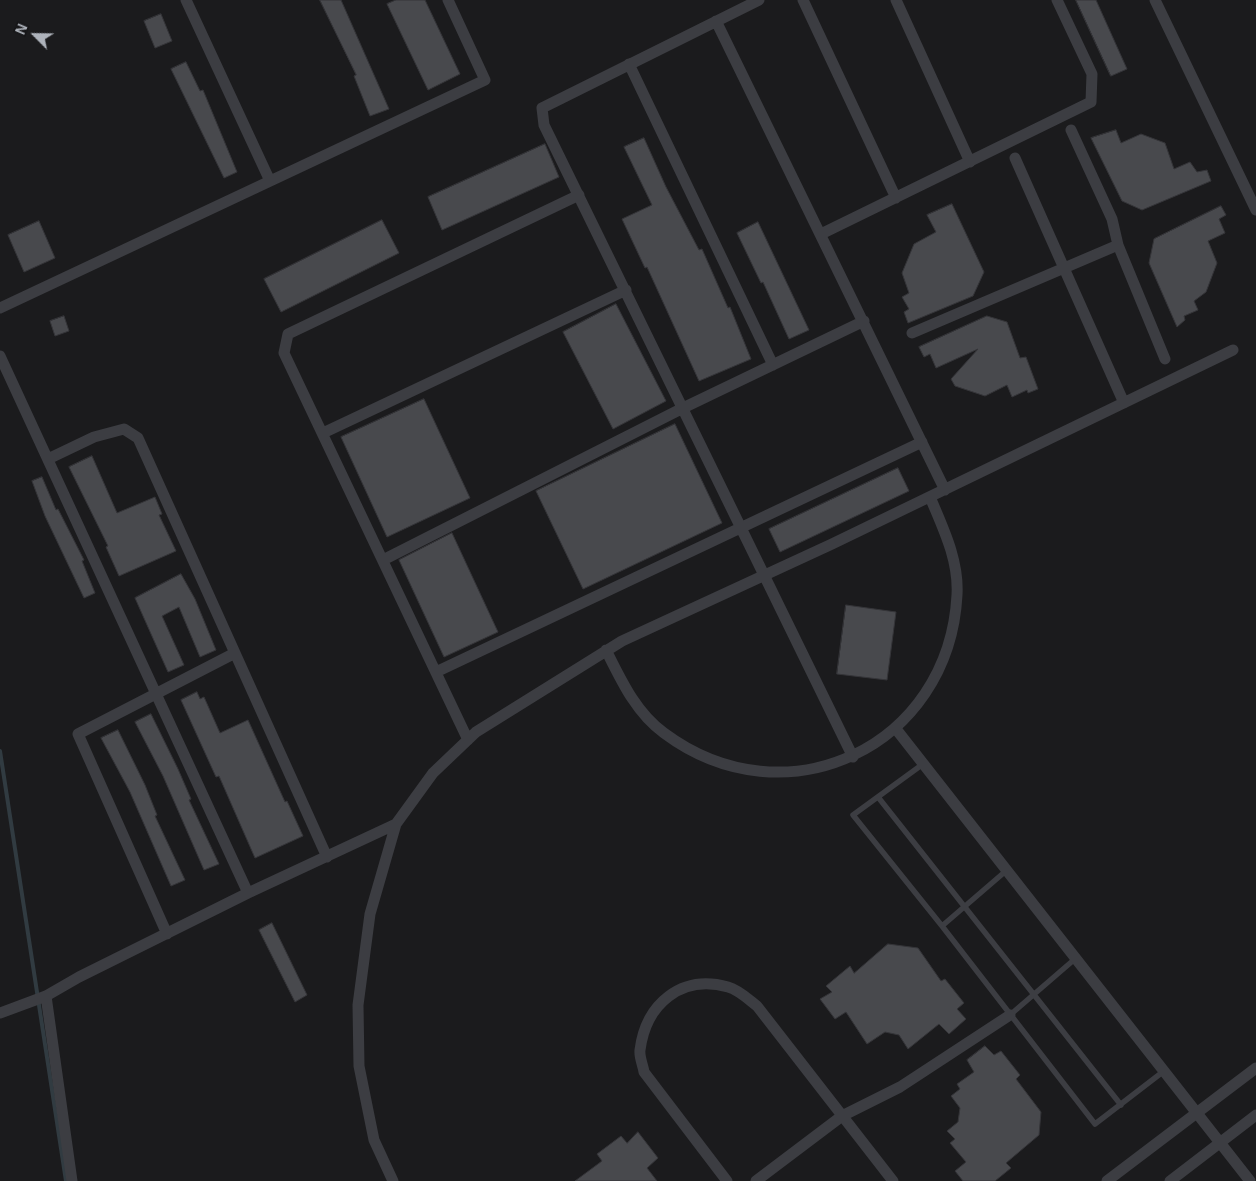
<!DOCTYPE html>
<html>
<head>
<meta charset="utf-8">
<style>
  body { margin:0 }
  #map { position:relative; width:1256px; height:1181px; overflow:hidden; background:#1b1b1d; font-family:Helvetica,sans-serif }
  canvas { display:block }
  .north { position:absolute; left:10px; top:10px; width:50px; height:50px; -webkit-text-stroke:4px #161618; paint-order:stroke; rotate:293deg; font-size:14px; font-weight:700; line-height:20px; text-align:center; color:#aeb3bb }
  .north::after { content:''; display:block; margin:auto; width:18px; height:22px; background:#aeb3bb; clip-path:polygon(50% 0,100% 100%,50% 72%,0 100%) }
</style>
</head>
<body>
<div id="map">
<canvas width="1256" height="1181"></canvas>
<div class="north">N</div>
</div>
<script>
const ctx = document.querySelector('canvas').getContext('2d');
ctx.lineJoin = 'round';
function stroke(path, color, width, dash) { ctx.strokeStyle = color; ctx.lineWidth = width; ctx.lineCap = dash ? 'butt' : 'round'; ctx.setLineDash(dash || []); ctx.stroke(path); }
function fillPath(path, color) { ctx.fillStyle = color; ctx.fill(path, 'evenodd'); }
const stream = new Path2D(`
  M0,751l66,430`);
const building = new Path2D(`
  M320,0h21l48,109 -19,7 -16,-40 2,-1z
  M396,0h29l35,74 -32,16 -41,-86z
  M1076,0h20l31,69 -16,7z
  M161,14l11,27 -17,7 -11,-27z
  M186,62l14,29 3,-1 34,82 -13,6 -53,-109z
  M1116,130l5,13 20,-9 24,9 9,26 16,-7 7,10 10,-2 4,11 -69,29 -20,-9 -31,-63z
  M644,138l22,49 33,63 3,-1 26,59 2,-1 21,52 -52,22 -52,-114 -2,1 -23,-49 30,-14 -28,-58z
  M545,144l14,33 -117,53 -14,-33z
  M952,204l32,68 -11,24 -65,27 -4,-11 5,-3 -7,-12 7,-4 -7,-20 12,-29 22,-12 -9,-17z
  M1221,206l5,9 -7,4 6,14 -17,8 9,22 -11,29 -12,9 4,9 -14,6 1,4 -8,7 -28,-64 5,-24z
  M382,220l17,33 -118,59 -17,-33z
  M39,221l16,37 -31,14 -16,-37z
  M758,222l51,108 -20,9 -26,-57 -2,1 -24,-50z
  M616,304l50,97 -53,28 -50,-97z
  M64,316l5,15 -14,5 -5,-15z
  M987,316l20,6 13,36 6,-1 12,32 -10,4 -1,-3 -15,7 -5,-12 -22,11 -30,-10 -4,-7 27,-30 -42,19 -6,-14 -6,3 -5,-10z
  M424,399l46,99 -83,39 -46,-100z
  M675,424l47,99 -139,66 -47,-98z
  M92,456l25,57 38,-16 7,17 -3,1 17,36 -57,25 -13,-29 2,-1 -39,-79z
  M898,468l11,23 -129,61 -11,-23z
  M42,477l14,33 2,-1 26,51 -2,1 13,32 -11,5 -39,-82 -13,-35z
  M452,533l46,99 -54,25 -45,-97z
  M181,574l14,25 21,51 -16,7 -21,-50 -17,9 22,49 -16,7 -33,-74z
  M846,605l50,7 -9,68 -50,-6z
  M197,692l3,7 4,-2 16,36 28,-13 37,82 2,-1 16,35 -48,22 -36,-82 -3,1 -35,-77z
  M151,714l27,55 13,30 -2,1 30,64 -15,6 -41,-94 -28,-54z
  M118,730l27,55 12,30 -2,1 30,64 -14,6 -41,-94 -29,-54z
  M272,923l35,72 -12,7 -36,-72z
  M888,944l30,4 23,33 4,-2 19,24 -7,6 9,10 -17,15 -10,-10 -31,25 -9,-14 -14,-3 -18,12 -21,-32 -11,7 -15,-20 12,-7 -6,-6 24,-20 4,7z
  M985,1046l9,9 7,-4 19,24 -4,4 25,33 -2,23 -33,28 5,5 -16,13h-32l-8,-10 11,-9 -16,-19 5,-4 -8,-8 11,-9 2,-14 -9,-12 9,-7 -3,-5 17,-12 -7,-12z
  M638,1132l20,26 -11,10 10,13h-82l27,-20 -5,-7 24,-18 6,7z`);
const service = new Path2D(`
  M923,764l-70,51 89,111 153,198 69,-53
  M878,797l243,308
  M942,926l65,-56
  M1010,1015l66,-57`);
const minor = new Path2D(`
  M186,0l84,181
  M759,0l-217,108 2,17 309,632
  M803,0l93,198
  M896,0l74,162
  M1155,0l101,210
  M716,21l229,469
  M629,64l144,301
  M1071,130l41,89 6,26
  M1015,158l109,245
  M821,234l270,-132 1,-28 -35,-74
  M0,308l485,-228 -37,-80
  M912,333l206,-88 47,114
  M0,356l248,537
  M323,433l303,-143
  M48,459l46,-22 30,-8 14,9 189,419
  M383,560l300,-152 181,-87
  M606,650c15,30 30,63 58,83 122,91 285,14 293,-138 2,-35 -14,-67 -27,-98
  M436,672l486,-230
  M896,729l354,452
  M468,740l-184,-387 4,-19 291,-139
  M167,934l-89,-200 157,-81
  M46,996l26,185
  M0,1013l46,-17 33,-19 169,-84 148,-69
  M393,1181l-19,-41 -15,-74 -1,-61 12,-91 26,-90 37,-51 43,-41 146,-91 210,-97 401,-194
  M727,1181l-83,-109c-1,-7 -5,-15 -4,-22 6,-46 41,-76 88,-63 11,3 20,12 29,19l136,175
  M756,1181l86,-65 58,-29 110,-72
  M1107,1181l149,-113
  M1170,1181l86,-66`);
stroke(stream, '#313b41', 4);
fillPath(building, '#48494d');
stroke(building, '#353539', 1);
stroke(service, '#3c3d42', 5.5);
stroke(minor, '#3c3d42', 11);
</script>
</body>
</html>
